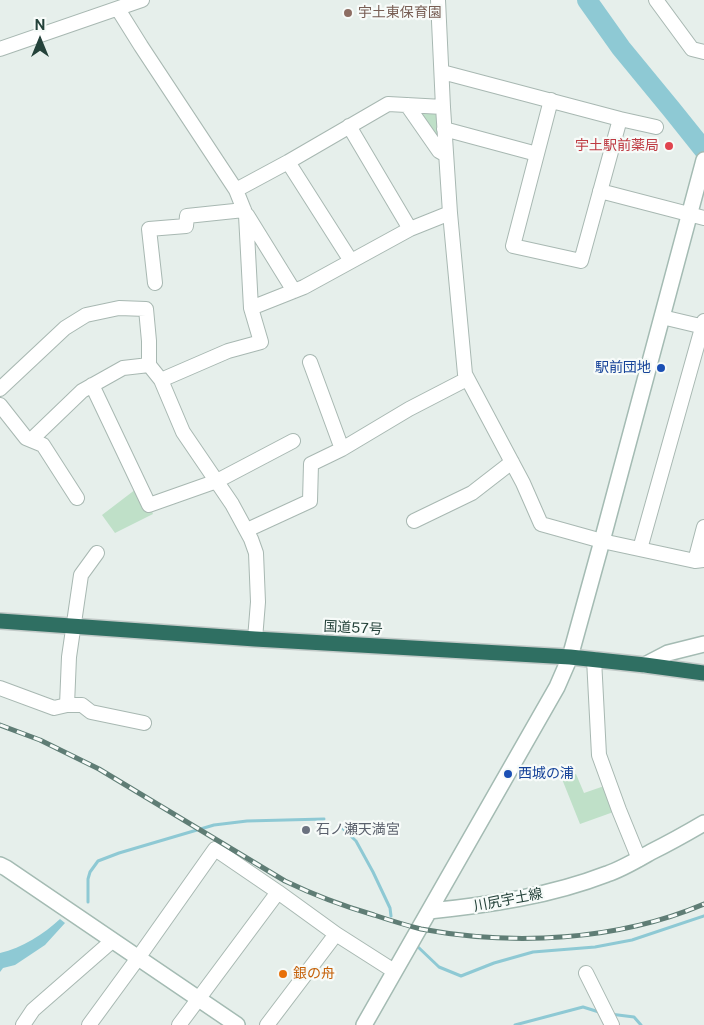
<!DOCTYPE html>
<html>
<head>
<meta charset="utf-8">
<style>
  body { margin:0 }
  #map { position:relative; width:704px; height:1025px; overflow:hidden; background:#e6efeb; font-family:"Public Sans",sans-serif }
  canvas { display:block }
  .north { position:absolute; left:15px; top:15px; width:50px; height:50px; -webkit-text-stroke:4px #f7fbf9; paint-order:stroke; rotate:0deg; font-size:14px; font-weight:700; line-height:20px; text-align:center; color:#24423a }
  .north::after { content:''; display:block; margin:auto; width:18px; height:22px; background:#24423a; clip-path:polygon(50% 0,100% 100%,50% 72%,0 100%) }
</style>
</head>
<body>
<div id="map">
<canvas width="704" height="1025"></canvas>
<div class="north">N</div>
</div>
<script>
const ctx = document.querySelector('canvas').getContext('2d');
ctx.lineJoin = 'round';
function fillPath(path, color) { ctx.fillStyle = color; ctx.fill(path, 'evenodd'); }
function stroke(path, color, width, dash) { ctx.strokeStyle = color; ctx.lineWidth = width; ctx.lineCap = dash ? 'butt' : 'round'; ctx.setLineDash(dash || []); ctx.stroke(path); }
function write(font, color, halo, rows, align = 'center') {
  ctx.font = font + ' "Public Sans","Noto Sans JP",sans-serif'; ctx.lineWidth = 4.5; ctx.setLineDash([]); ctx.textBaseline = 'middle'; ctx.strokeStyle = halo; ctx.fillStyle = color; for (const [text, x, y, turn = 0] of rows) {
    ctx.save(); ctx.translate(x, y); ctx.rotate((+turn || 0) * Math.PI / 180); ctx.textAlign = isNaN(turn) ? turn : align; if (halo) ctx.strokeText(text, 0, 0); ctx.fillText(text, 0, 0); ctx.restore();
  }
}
const green = new Path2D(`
  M407,105l36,2 3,48z
  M140,486l13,28 -38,19 -13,-18z
  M576,774l8,19 26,-9 9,26 -39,14 -18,-45z`);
const water = new Path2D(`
  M60,919l5,4 -20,22 -30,20 -12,3 -3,4v-19c22,-5 44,-19 60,-34z`);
const stream = new Path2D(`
  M339,825l17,16 17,31 17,36 1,8
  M88,902v-23l2,-7 8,-11 21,-8 95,-28 33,-4 77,-2
  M417,946l22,21 22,9 33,-13 39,-11 62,-5 37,-7 72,-24
  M610,1014l24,3 7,8
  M515,1025l68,-18 16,5`);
const river = new Path2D(`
  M587,0l34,48 51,62 32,40`);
const street = new Path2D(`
  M438,0l5,107 7,106 15,161 58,109 18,41 61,17 93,20 9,-1
  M656,0l36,49 12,3
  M119,8l2,6 20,32 95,144
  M0,49l142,-49
  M442,72l178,47 36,8
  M551,100l-38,146 68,15 39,-142
  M407,105l32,46 7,4
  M349,126l61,103
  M444,129l93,25
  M288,162l63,99
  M600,191l104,27
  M247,215l47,76
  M155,283l-6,-54 37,-3 1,-10 57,-6
  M251,308l53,-21 106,-58 40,-16
  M662,317l42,10
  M310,362l32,87 67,-40 58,-30
  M161,380l67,-29 33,-9 -10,-34 -5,-93 -10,-25 52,-28 100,-58 55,3
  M92,385l57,120 68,-24 76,-40
  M0,389l65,-61 21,-13 33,-7 27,1 3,32v24l12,15 22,52 49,72 19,35 5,14 2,49 -3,37
  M0,405l26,33 17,7 34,53
  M31,440l51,-49 41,-23 26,-3
  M414,521l58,-28 40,-31
  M247,530l63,-29 1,-37 31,-15
  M640,549l64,-228
  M695,561l9,-34
  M594,659l5,96 20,55 20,49
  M0,688l54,20 13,-3h15l9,7 53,11
  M67,705l2,-48 12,-82 16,-22
  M586,973l26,52
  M23,1025l10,-15 79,-69
  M89,1025l49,-67 77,-109 63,43 58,42 58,37
  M179,1025l99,-133
  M267,1025l69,-91`);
const secondary = new Path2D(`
  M645,665l23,-12 36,-9
  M0,865l6,3 231,157
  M429,911c60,-6 121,-15 178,-37 15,-5 30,-14 44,-22 18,-9 36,-19 53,-29
  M364,1025l193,-338 13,-30 32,-116 102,-381`);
const highway = new Path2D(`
  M0,621l255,18 315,18 75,8 59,8`);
const rail = new Path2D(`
  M0,725l40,15 59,29 186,112c29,14 58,25 89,34 15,5 31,10 47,14 92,17 196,12 283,-25`);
const markers = [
  [348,13,5,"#8d6e63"],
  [669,146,5,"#e0444e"],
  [661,368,5,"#1a4fb4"],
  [508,774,5,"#1a4fb4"],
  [306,830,5,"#6b7280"],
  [283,974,5,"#e8710a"]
];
const educationNames = [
  ["宇土東保育園",358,13]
];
const healthNames = [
  ["宇土駅前薬局",659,146]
];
const transitNames = [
  ["駅前団地",651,368],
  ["西城の浦",518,774,"left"]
];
const streetNames = [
  ["国道57号",353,628,3],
  ["川尻宇土線",508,900,-11]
];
const worshipNames = [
  ["石ノ瀬天満宮",316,830]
];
const foodNames = [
  ["銀の舟",293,974]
];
fillPath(green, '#bfe0c8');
fillPath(water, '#8ec9d4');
stroke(stream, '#8ec9d4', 3);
stroke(river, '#8ec9d4', 20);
stroke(street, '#a8b8b2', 16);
stroke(secondary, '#a4bbb3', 18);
stroke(highway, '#c2cac8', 18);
stroke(street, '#fff', 14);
stroke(secondary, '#fff', 15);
stroke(highway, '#2f6f62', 15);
stroke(rail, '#5f7d75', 5);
stroke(rail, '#f7fbf9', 3, [9]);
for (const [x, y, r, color] of markers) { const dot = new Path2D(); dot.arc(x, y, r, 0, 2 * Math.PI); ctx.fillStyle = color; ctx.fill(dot); stroke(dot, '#f7fbf9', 2); }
write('14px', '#785e54', '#f7fbf9', educationNames, 'left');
write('14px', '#be3a42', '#f7fbf9', healthNames, 'right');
write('14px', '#164399', '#f7fbf9', transitNames, 'right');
write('14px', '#24423a', '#f7fbf9', streetNames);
write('14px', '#5b616d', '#f7fbf9', worshipNames, 'left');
write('14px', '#c56008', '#f7fbf9', foodNames, 'left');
</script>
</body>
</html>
